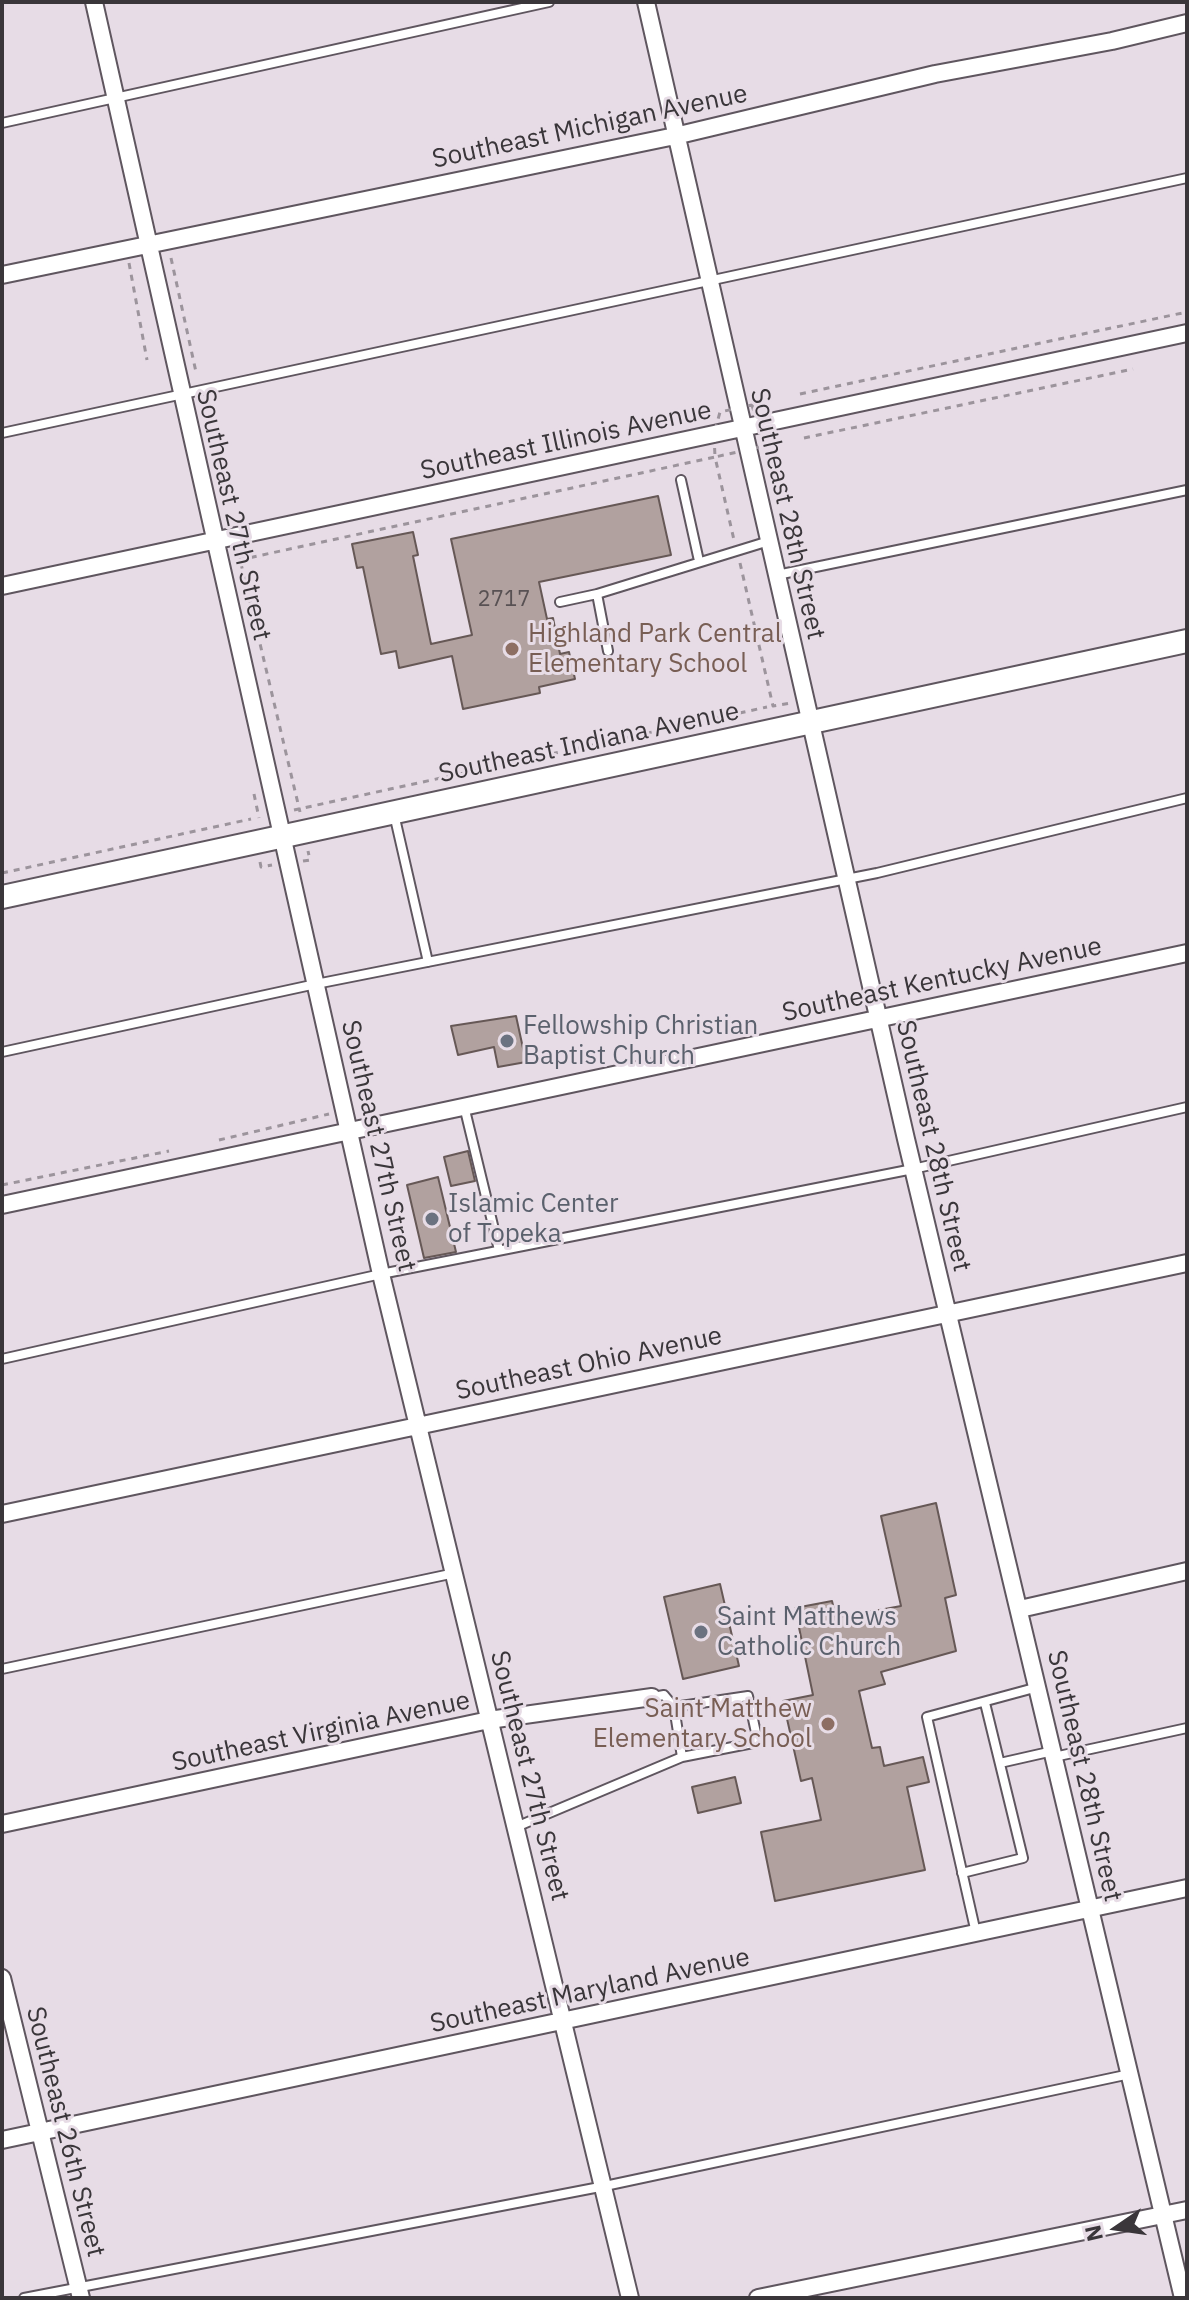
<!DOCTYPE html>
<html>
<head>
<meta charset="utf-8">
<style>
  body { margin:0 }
  #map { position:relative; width:1189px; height:2300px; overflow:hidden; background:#e7dce6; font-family:"IBM Plex Sans",sans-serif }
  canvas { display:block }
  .frame { position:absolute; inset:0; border:4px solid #3a363a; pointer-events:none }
  .north { position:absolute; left:1077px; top:2188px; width:80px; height:80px; -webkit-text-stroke:6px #e7dce6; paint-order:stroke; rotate:257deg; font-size:22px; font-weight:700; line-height:32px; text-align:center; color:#3a363a }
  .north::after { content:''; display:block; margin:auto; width:28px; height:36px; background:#3a363a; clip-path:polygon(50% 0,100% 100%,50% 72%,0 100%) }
</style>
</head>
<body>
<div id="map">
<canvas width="1189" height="2300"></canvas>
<div class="frame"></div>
<div class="north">N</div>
</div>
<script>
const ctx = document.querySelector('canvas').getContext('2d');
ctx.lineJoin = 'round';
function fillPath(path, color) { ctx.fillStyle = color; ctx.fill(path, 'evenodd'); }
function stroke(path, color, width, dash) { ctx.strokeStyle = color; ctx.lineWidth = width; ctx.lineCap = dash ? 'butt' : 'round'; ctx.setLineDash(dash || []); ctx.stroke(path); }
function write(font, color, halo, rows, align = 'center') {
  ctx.font = font + ' "IBM Plex Sans",sans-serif'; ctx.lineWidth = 6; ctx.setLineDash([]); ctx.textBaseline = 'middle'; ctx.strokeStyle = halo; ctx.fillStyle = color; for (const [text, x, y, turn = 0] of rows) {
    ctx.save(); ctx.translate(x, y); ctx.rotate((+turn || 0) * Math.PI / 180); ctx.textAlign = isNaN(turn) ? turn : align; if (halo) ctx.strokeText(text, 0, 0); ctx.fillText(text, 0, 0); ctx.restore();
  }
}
const building = new Path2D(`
  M658,496l13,59 -132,27 8,37 6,-1 7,36 9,-2 6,27 -36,8 1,6 -77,16 -11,-53 -53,12 -3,-17 -15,3 -18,-87 -6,1 -5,-24 61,-12 5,23 -5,1 18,88 41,-9 -21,-96z
  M516,1016l10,46 -28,5 -4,-20 -36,8 -7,-29z
  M468,1151l7,30 -24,5 -7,-29z
  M438,1177l18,75 -32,6 -17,-73z
  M936,1503l20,92 -11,3 11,53 -75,21 4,12 -26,7 13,57 8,-1 4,19 39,-9 6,25 -22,5 18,83 -150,31 -14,-69 60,-12 -9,-42 -11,3 -18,-80 30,-6 -18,-87 37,-7 4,17 65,-12 -20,-90z
  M720,1584l19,82 -56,13 -19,-82z
  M735,1777l6,26 -43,10 -6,-26z`);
const path = new Path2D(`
  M171,258l25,114
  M129,263l18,97
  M800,394l387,-82
  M752,405l12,41 -49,11 -1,-23 6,-22z
  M804,438l329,-69
  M238,551l62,261
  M239,560l476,-103 19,83
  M740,563l33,143 18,-3
  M254,794l5,24
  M294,810l473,-103
  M303,861l7,-1 -2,-9
  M260,862l1,5 11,-2
  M2,873l249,-54
  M219,1140l110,-26
  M2,1185l167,-34`);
const lane = new Path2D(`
  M2,123l547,-121
  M2,433l1185,-255
  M681,480l18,81
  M777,575l410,-85
  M560,602l37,-8
  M608,651l-11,-57 172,-53
  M394,814l34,148
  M2,1052l314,-68 561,-111 310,-75
  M464,1106l35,144
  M2,1359l379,-85 532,-105 274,-62
  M2,1669l453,-96
  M653,1697l11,-2 10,12
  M1054,1757l133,-29
  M1000,1763l53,-12
  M516,1827l166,-70 76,-15 -10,-46 -74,11 8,50
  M962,1873l61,-15 -38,-155
  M976,1933l-49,-216 111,-30
  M24,2298l581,-112 525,-112`);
const street = new Path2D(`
  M94,2l287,1272 249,1024
  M646,2l260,1137 277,1159
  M2,275l673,-139 260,-62 177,-33 75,-18
  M2,586l1185,-253
  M2,1205l1185,-252
  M2,1514l1185,-251
  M1020,1609l167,-38
  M2,1824l487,-104 163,-23
  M2,1978l79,320
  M2,2140l1185,-252
  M758,2298l429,-88`);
const secondary = new Path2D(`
  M2,897l1185,-256`);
const markers = [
  [512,649,8,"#8d6e63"],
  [507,1041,8,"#6b7280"],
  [432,1219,8,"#6b7280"],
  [701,1632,8,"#6b7280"],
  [828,1724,8,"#8d6e63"]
];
const numberNames = [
  ["2717",504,600]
];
const streetNames = [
  ["Southeast Michigan Avenue",590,127,-12],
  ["Southeast Illinois Avenue",566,441,-12],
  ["Southeast 28th Street",787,514,77],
  ["Southeast 27th Street",233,515,77],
  ["Southeast Indiana Avenue",589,743,-12],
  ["Southeast Kentucky Avenue",942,980,-12],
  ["Southeast 27th Street",378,1146,77],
  ["Southeast 28th Street",933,1146,77],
  ["Southeast Ohio Avenue",589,1364,-12],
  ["Southeast Virginia Avenue",321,1732,-12],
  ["Southeast 27th Street",529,1776,76],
  ["Southeast 28th Street",1084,1776,77],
  ["Southeast Maryland Avenue",590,1991,-12],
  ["Southeast 26th Street",65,2132,76]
];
const educationNames = [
  ["Highland Park Central",528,634],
  ["Elementary School",528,664],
  ["Saint Matthew",812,1709,"right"],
  ["Elementary School",812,1739,"right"]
];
const worshipNames = [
  ["Fellowship Christian",523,1026],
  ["Baptist Church",523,1056],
  ["Islamic Center",448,1204],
  ["of Topeka",448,1234],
  ["Saint Matthews",717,1617],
  ["Catholic Church",717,1647]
];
fillPath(building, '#b1a19f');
stroke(building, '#665856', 2);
stroke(lane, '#5f565f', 12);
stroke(street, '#5f565f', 20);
stroke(secondary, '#5f565f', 26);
stroke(path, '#9c949c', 3, [6, 6]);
stroke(lane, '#fff', 8);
stroke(street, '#fff', 16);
stroke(secondary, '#fff', 22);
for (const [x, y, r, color] of markers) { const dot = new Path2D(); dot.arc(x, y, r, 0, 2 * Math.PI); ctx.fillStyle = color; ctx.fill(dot); stroke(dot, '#e7dce6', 3); }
write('22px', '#585153', null, numberNames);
write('26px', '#3a363a', '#e7dce6', streetNames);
write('26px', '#785e54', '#e7dce6', educationNames, 'left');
write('26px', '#5b616d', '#e7dce6', worshipNames, 'left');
</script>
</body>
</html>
